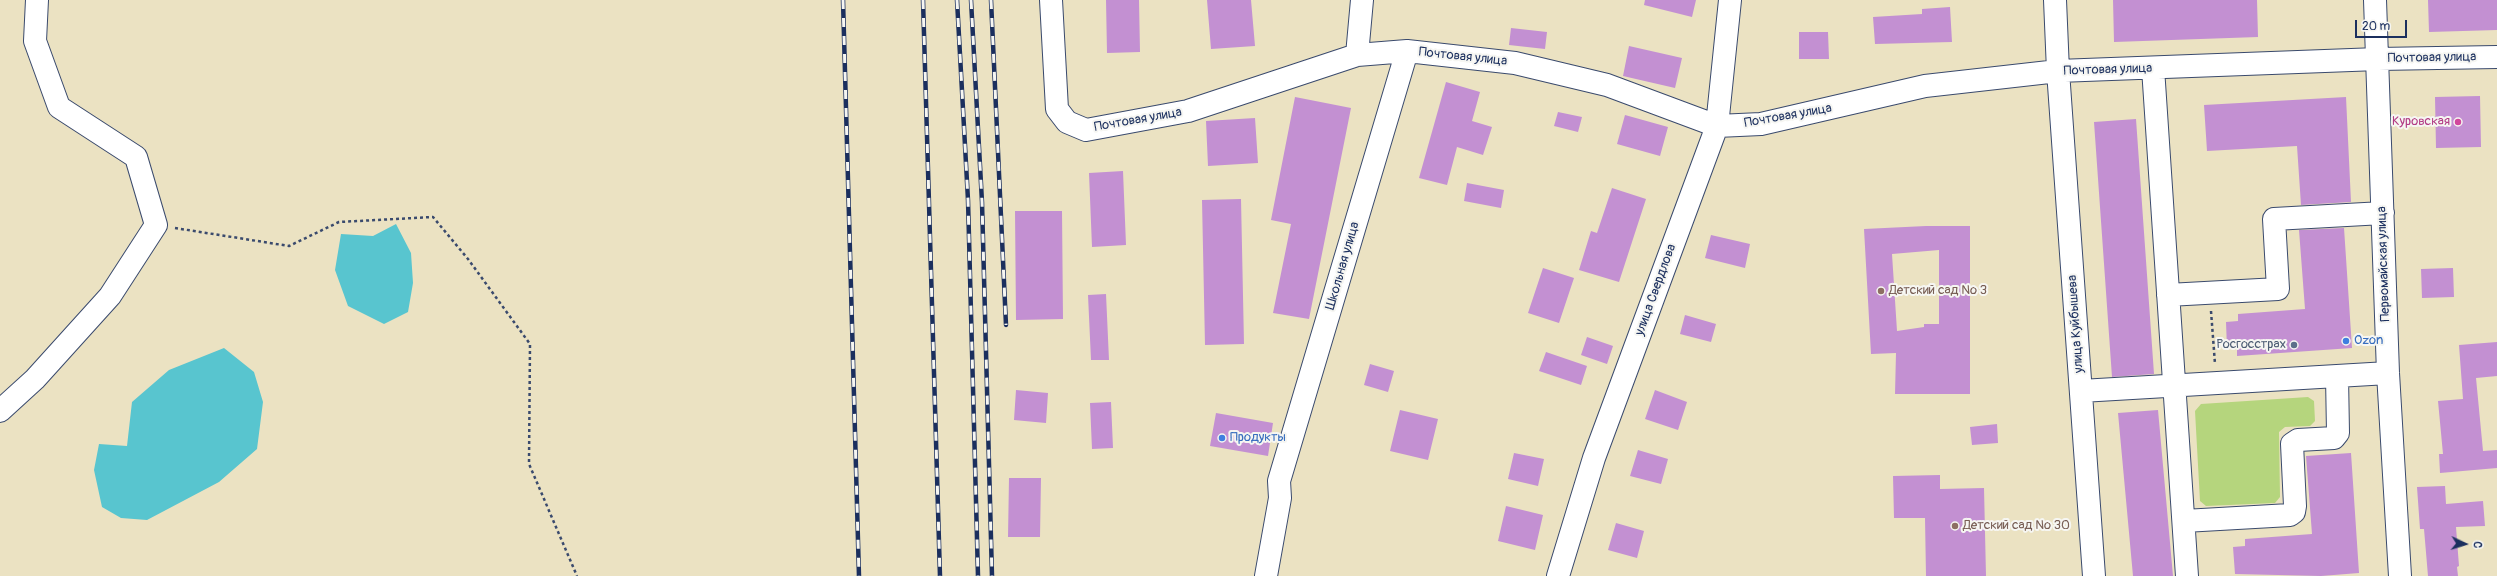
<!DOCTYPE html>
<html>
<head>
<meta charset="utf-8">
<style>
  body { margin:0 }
  #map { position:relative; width:2497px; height:576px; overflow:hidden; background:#ebe2c2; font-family:Pangolin,sans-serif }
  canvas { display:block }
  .north { position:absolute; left:2445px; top:524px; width:40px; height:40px; -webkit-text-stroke:3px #f6f6f2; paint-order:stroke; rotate:94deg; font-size:11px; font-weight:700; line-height:16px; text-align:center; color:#1b2f5e }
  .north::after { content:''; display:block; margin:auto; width:14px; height:18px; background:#1b2f5e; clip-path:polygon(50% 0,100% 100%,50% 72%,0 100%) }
  .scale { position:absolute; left:2355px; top:20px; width:52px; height:18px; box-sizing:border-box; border:2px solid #1b2f5e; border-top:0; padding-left:5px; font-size:12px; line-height:14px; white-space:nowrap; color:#1b2f5e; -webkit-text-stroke:3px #f6f6f2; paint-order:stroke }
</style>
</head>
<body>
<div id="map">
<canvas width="2497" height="576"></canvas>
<div class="north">С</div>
<div class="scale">20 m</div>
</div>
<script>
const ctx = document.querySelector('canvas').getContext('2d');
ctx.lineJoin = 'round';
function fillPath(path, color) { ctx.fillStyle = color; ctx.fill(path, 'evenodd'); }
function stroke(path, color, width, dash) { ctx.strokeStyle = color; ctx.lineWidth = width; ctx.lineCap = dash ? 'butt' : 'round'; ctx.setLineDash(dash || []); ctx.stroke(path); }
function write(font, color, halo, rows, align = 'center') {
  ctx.font = font + ' Pangolin,sans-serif'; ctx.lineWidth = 4; ctx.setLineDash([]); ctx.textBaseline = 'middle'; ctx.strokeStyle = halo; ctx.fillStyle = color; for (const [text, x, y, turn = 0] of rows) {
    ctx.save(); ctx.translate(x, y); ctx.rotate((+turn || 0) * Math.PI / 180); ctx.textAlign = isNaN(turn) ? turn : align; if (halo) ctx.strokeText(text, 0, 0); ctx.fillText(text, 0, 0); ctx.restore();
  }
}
const green = new Path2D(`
  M2308,397l6,4 1,20 -5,5 -25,1 -6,5 1,65 -5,6 -69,3 -6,-5 -5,-90 6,-7z`);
const water = new Path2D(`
  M396,224l15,29 2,30 -5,29 -24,12 -36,-18 -13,-36 6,-36 32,2z
  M224,348l30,24 9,30 -6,47 -38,33 -72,38 -26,-2 -19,-11 -8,-37 5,-26 28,2 5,-44 37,-32z`);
const building = new Path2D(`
  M1106,0h33l1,52 -33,1z
  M1207,0h44l4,46 -44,3z
  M1645,0h51l-4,17 -48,-12z
  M2113,0h144l1,37 -144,5z
  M2428,0h69v30l-68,2z
  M1950,7l2,35 -77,2 -2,-27 49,-3v-5z
  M1511,28l36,4 -2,17 -36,-4z
  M1799,32h29l1,27h-30z
  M1629,46l53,12 -7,30 -52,-12z
  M1446,82l34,10 -8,29 20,6 -9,28 -26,-8 -10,38 -28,-7z
  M2480,96l1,51 -45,1 -1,-51z
  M1295,97l56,11 -42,211 -36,-6 18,-89 -20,-4z
  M2346,97l5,105 -50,3 -4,-59 -90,5 -3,-46z
  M1558,112l24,5 -4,15 -24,-6z
  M1625,115l43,12 -8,29 -43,-12z
  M1255,118l3,45 -50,3 -2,-45z
  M2136,119l18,255 -42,3 -18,-255z
  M1123,171l3,74 -34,2 -3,-74z
  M1467,183l37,7 -3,18 -37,-7z
  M1612,188l34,11 -27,83 -40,-12 12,-39 6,2z
  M1241,199l3,145 -39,1 -3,-145z
  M1015,211h47l1,108 -47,1z
  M1926,226h44v168h-75l1,-41 -25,1 -7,-125zM1939,250v74h-15v3l-27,4 -5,-77z
  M2344,228l8,120 -115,8v-8l-10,1 -1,-27 12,-1v-7l67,-5 -6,-79z
  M1711,235l39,9 -5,24 -40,-10z
  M1543,268l31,10 -15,45 -31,-10z
  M2453,268l1,29 -32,1 -1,-29z
  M1106,294l3,66h-18l-3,-65z
  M1685,315l31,9 -5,18 -31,-8z
  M1587,337l26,9 -6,18 -26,-9z
  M2497,342v34l-21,2 7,73 14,-1v18l-57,5 -1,-19h4l-5,-53 25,-2 -4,-54z
  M1546,352l41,14 -6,19 -42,-14z
  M1370,364l24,7 -6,21 -24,-7z
  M1016,390l32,3 -2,30 -32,-3z
  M1655,390l32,12 -9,28 -33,-11z
  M1111,402l2,46 -21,1 -2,-46z
  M1400,410l38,9 -10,41 -38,-9z
  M2158,410l15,166h-40l-15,-163z
  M1216,413l57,10 -5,33 -58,-10z
  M1997,424l1,19 -26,2 -2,-18z
  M1638,450l30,9 -7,25 -31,-8z
  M1514,453l30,6 -6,27 -30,-7z
  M2351,453l8,120 -38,3 -86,-2 -2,-27 12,-1v-7l67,-5 -6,-78z
  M1940,475v14l44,-1 2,88h-60l-1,-58h-31l-1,-42z
  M1009,478h32l-1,59h-32z
  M2445,486l1,18 37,-3 2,25 -29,1 3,39 -2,1 1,9h-30l-4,-47h-4l-3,-42z
  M1506,506l37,9 -8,35 -37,-9z
  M1616,523l28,8 -7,27 -29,-8z`);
const path = new Path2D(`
  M175,228l114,18 50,-24 94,-5 35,42 62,85 -1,120 48,112
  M2211,311l4,53`);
const minor = new Path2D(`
  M1051,0l6,109 10,13 19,8 102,-19 169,-56 50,-4 108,12 92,22 110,41 44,-2 164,-38 133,-15 320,-12 119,-2
  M2055,0l3,71 36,505
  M2375,0l13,373 12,203
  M1357,55l5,-55
  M2153,68l34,508
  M2168,295l110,-6 -4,-70 109,-6
  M2081,391l307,-18
  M0,411l35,-32 75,-83 46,-71 -20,-68 -77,-50 -24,-66 2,-41
  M2184,521l106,-6 4,-3 1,-6 -3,-62 6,-4 36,-2 4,-5 -1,-57
  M1266,576l14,-78 -1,-17 128,-430
  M1558,576l36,-118 123,-332 13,-126`);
const rail = new Path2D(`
  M843,0l16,576
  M923,0l17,576
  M957,0l11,200 10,376
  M971,0l11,202 10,374
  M991,0l15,325`);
const markers = [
  [2458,122,4,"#d1479c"],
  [1881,291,4,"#8d6e63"],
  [2346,341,4,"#3f7fe0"],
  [2294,345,4,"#5c6f8a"],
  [1222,438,4,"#3f7fe0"],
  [1955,526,4,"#8d6e63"]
];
const streetNames = [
  ["Почтовая улица",1463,57,6],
  ["Почтовая улица",2432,58,-1],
  ["Почтовая улица",2108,70,-2],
  ["Почтовая улица",1788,116,-10],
  ["Почтовая улица",1138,120,-10],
  ["Первомайская улица",2384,264,-92],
  ["Школьная улица",1343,266,-74],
  ["улица Свердлова",1656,290,-70],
  ["улица Куйбышева",2076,324,-94]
];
const hotelNames = [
  ["Куровская",2450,122]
];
const educationNames = [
  ["Детский сад № 3",1889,291],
  ["Детский сад № 30",1963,526]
];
const shopNames = [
  ["Ozon",2354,341],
  ["Продукты",1230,438]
];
const serviceNames = [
  ["Росгосстрах",2286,345]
];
fillPath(green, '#b5d57d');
fillPath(water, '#58c5cf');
fillPath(building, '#c390d2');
stroke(minor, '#3a4a6d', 24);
stroke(path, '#3a4a6d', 2.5, [3, 3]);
stroke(minor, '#fff', 22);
stroke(rail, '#1b2f5e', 4.5);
stroke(rail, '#f6f6f2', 3, [9]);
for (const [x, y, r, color] of markers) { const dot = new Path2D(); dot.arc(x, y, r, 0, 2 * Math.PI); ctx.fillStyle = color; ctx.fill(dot); stroke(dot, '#f6f6f2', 1.5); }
write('13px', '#1b2f5e', '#f6f6f2', streetNames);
write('13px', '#b23c85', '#f6f6f2', hotelNames, 'right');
write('13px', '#785e54', '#f6f6f2', educationNames, 'left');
write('13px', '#366cbe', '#f6f6f2', shopNames, 'left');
write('13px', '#4e5e75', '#f6f6f2', serviceNames, 'right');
</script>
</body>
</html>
